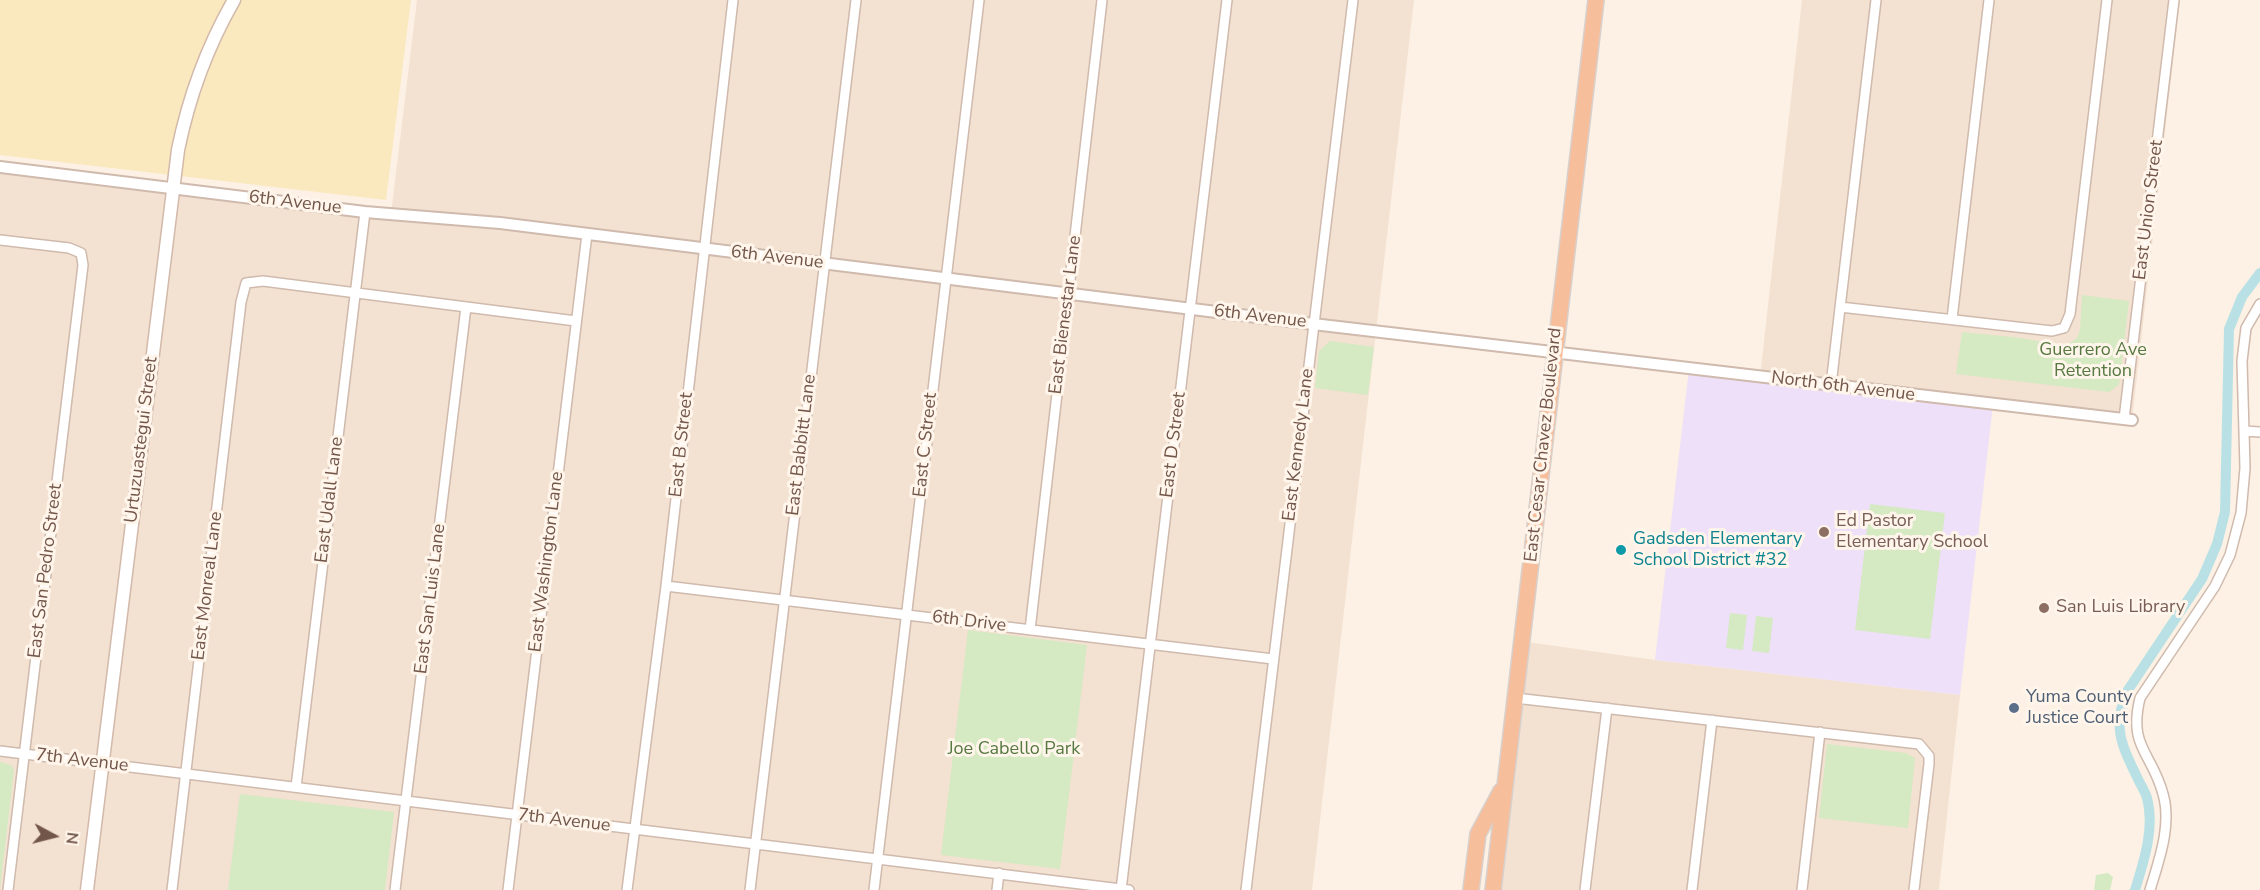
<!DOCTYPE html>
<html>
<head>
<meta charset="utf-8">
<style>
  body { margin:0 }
  #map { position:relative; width:2260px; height:890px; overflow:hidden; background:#fcf1e4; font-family:"Nunito Sans",sans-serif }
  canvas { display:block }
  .north { position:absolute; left:24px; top:806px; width:60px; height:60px; -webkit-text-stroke:4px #fff5ea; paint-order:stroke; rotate:97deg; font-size:16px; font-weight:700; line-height:24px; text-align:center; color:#73564a }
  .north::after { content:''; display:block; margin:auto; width:21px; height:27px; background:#73564a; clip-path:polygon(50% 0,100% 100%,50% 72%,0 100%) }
</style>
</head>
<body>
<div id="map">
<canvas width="2260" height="890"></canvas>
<div class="north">N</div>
</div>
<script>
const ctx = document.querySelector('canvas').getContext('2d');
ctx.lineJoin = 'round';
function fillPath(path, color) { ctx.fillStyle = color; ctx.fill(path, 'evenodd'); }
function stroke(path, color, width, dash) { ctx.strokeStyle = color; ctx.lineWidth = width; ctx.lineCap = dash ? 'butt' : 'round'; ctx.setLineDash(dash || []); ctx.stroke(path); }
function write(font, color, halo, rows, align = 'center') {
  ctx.font = font + ' "Nunito Sans",sans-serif'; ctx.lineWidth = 6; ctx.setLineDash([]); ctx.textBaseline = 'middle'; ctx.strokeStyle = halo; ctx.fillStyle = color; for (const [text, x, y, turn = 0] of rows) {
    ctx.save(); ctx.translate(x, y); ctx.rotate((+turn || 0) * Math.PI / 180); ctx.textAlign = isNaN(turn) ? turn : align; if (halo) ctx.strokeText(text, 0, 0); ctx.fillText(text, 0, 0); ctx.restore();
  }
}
const residential = new Path2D(`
  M417,0h997l-102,890h-1312v-723l391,47z
  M1802,0h378l-48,420 -372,-43z
  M1520,641l135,19 305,35 -21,195h-448z`);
const education = new Path2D(`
  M1689,369l304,35 -33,291 -305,-35z`);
const green = new Path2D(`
  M2082,295l47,6 -10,84 -10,7 -153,-18 6,-42 60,6 36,7 11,-1 8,-6 3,-8z
  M1330,341l44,6 -6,48 -53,-7 4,-37z
  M1870,504l75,9 -15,126 -75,-9z
  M1730,613l17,2 -4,35 -17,-2z
  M1756,616l17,2 -4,35 -17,-2z
  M968,630l119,15 -27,224 -119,-14z
  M1827,744l79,9 9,5 -7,70 -89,-10z
  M0,762l11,3 3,5 -14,119z
  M240,794l154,18 -9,78h-157z
  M2108,873l5,4 -3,13h-16l2,-15z`);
const sand = new Path2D(`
  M0,0h411l-25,200 -386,-45z`);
const canal = new Path2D(`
  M2135,890c9,-29 20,-62 12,-92 -2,-7 -7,-14 -10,-21 -16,-33 -24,-49 -11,-84l76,-114 15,-35 8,-32 4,-183 13,-32 18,-24`);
const minor = new Path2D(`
  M0,240l69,8 12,5 2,12 -75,625
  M1840,307l212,24 12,-3 6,-14 37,-314
  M1952,319l37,-319
  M1831,385l45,-385
  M2124,419l50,-419
  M2245,431l15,1
  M666,586l607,73
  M1030,630l72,-630
  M1515,698l404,46 10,12v8l-15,126
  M0,751l1129,139
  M296,787l69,-575
  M172,890l69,-588 5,-19 17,-2 313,40
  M395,890l71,-583
  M508,890l79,-656
  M627,890l39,-304 67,-586
  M750,890l106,-890
  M874,890l105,-890
  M997,890l2,-17
  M1121,890l106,-890
  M1246,890l107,-890
  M1585,890l22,-182
  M1692,890l20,-170
  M1802,890l18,-158
  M2150,890c9,-30 22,-65 13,-96 -11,-42 -35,-46 -23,-96l75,-112 15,-31 11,-42 4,-45 -3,-107 4,-33 14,-24`);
const tertiary = new Path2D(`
  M0,167l365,45 135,11 813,101 819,96`);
const secondary = new Path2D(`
  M87,890l91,-740c11,-54 29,-103 56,-150`);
const trunk = new Path2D(`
  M1471,890l7,-56 23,-43
  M1493,890l103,-890`);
const markers = [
  [1824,532,6,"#8d6e63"],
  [1621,550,6,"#0f9aa8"],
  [2044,608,6,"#8d6e63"],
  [2014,708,6,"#5c6f8a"]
];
const streetNames = [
  ["6th Avenue",295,203,7],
  ["East Union Street",2149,210,-83],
  ["6th Avenue",777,258,7],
  ["East Bienestar Lane",1066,315,-83],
  ["6th Avenue",1260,317,7],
  ["North 6th Avenue",1843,387,7],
  ["Urtuzuastegui Street",142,440,-83],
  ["East B Street",682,445,-84],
  ["East Babbitt Lane",802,445,-83],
  ["East C Street",926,445,-84],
  ["East D Street",1174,445,-83],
  ["East Kennedy Lane",1299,445,-83],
  ["East Cesar Chavez Boulevard",1544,445,-84],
  ["East Udall Lane",330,500,-83],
  ["East Washington Lane",547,562,-83],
  ["East San Pedro Street",46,571,-83],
  ["East Monreal Lane",208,586,-83],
  ["East San Luis Lane",431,599,-83],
  ["6th Drive",969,622,7],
  ["7th Avenue",82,761,7],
  ["7th Avenue",564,821,7]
];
const parkNames = [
  ["Guerrero Ave",2093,351],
  ["Retention",2093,372],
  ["Joe Cabello Park",1014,750]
];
const educationNames = [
  ["Ed Pastor",1836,522],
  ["Elementary School",1836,543],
  ["San Luis Library",2056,608]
];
const cultureNames = [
  ["Gadsden Elementary",1633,540],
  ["School District #32",1633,561]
];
const serviceNames = [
  ["Yuma County",2026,698],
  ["Justice Court",2026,719]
];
fillPath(residential, '#f3e2d2');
fillPath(education, '#eee0f8');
fillPath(green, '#d5e9c2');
fillPath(sand, '#fae9bf');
stroke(canal, '#b9e1e5', 10);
stroke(minor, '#cfbaad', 12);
stroke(tertiary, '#cfbaad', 14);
stroke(secondary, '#d2b9aa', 15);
stroke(trunk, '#d8d0cc', 18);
stroke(minor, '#fff', 9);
stroke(tertiary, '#fff', 10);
stroke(secondary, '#fff', 12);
stroke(trunk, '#f7be9c', 15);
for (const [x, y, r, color] of markers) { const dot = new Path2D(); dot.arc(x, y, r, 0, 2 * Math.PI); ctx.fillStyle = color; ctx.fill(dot); stroke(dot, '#fff5ea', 2); }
write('18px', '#73564a', '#fff5ea', streetNames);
write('18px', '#567942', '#fff5ea', parkNames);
write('18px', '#785e54', '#fff5ea', educationNames, 'left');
write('18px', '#0d838f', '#fff5ea', cultureNames, 'left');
write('18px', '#4e5e75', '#fff5ea', serviceNames, 'left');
</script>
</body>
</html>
